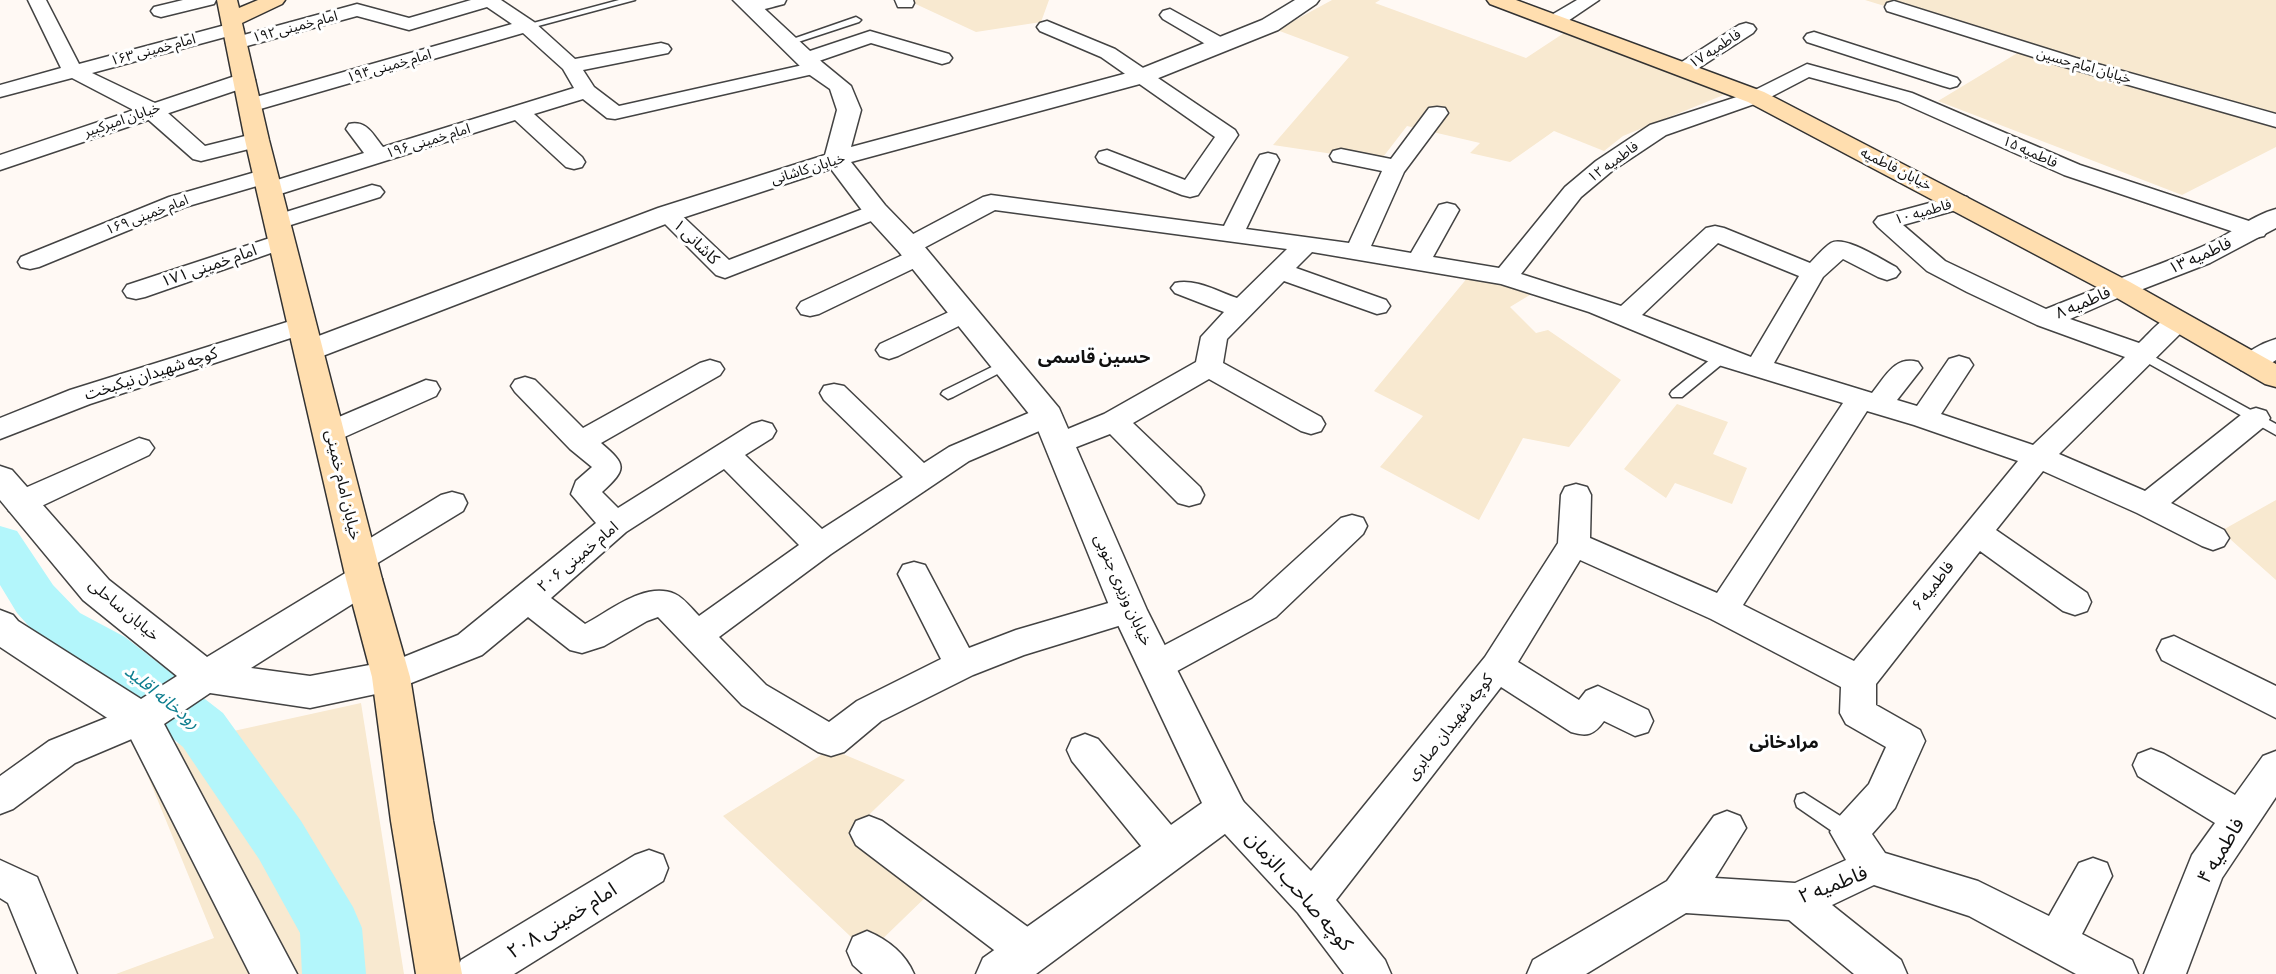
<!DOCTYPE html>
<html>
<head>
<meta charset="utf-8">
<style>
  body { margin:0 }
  canvas { display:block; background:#fff9f4 }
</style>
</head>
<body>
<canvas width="2276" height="974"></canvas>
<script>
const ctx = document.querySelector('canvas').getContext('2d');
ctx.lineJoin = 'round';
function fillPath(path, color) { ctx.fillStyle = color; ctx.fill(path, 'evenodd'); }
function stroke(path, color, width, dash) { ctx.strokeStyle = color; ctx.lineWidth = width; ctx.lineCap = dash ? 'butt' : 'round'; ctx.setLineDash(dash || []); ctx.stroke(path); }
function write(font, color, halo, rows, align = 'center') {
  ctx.font = font + ' "Crimson Pro","Noto Sans Arabic",serif'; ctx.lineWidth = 6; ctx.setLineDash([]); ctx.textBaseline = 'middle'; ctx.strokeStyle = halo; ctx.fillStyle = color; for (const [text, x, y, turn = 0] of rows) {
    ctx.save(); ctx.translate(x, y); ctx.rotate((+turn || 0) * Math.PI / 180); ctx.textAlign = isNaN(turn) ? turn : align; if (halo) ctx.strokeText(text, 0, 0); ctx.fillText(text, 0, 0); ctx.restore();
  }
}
const farmland = new Path2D(`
  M907,0h142l-8,22 -65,10z
  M1332,0h48l-5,3 151,55 41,-27 159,63 -103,42 -19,15 -50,-20 -44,31 -40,-9 10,-10 -73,-17 -27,35 -107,-16 76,-88 -72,-27z
  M1865,0h411v147l-94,48 -244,-94 86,-52z
  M1468,277l65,16 -23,14 26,26 12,-3 73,50 -52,67 -46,-9 -44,82 -99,-53 43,-51 -49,-25z
  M1677,404l51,18 -15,32 34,14 -15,36 -57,-21 -9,15 -42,-29z
  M2276,500v80l-55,-49z
  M361,703l43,271h-288l98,-36 -76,-186z
  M831,749l74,31 -57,55 85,55 -65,63 -145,-137z`);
const river = new Path2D(`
  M0,526l17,5 36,54 27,28 45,24 98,76 78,108 52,86 9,21 4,46h-64l-2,-41 -41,-74 -76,-112 -96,-80 -43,-24 -27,-30 -17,-28z`);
const service = new Path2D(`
  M619,0h16l-108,29 -5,-3z
  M856,17l5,3 -2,2 -67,22 -8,-2z
  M2142,350l134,74v11l-139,-78 -2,-3z
  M1722,353l7,4 -2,3 -45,37h-10l-2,-3 2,-3 45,-37z
  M1006,360l5,1 2,3 -2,3 -58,30 -5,2 -7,-5 2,-3z
  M1804,793l52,33 2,6 -2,6 -7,3 -7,-3 -45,-31 -2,-6 2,-6z`);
const minor = new Path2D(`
  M28,0h18l33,64 154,-41 7,2 3,4 -3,4 -148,40 67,32 46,41 52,-13 8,2 3,5 -3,5 -64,16 -8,-2 -50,-44 -71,-37 -72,19v-12l61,-17z
  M183,0h33l-2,4 -53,13 -7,-2 -3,-4 3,-4z
  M471,0h30l33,22 41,37 86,-16 7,2 3,4 -3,4 -85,17 11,17 25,19 184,-41 -5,-2 -3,-4 3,-4 72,-24 79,23 3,4 -3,4 -7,2 -71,-21 -55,19 6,2 3,4 -3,4 -207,47 -8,-1 -24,-19 -49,15 48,43 3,5 -3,5 -8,2 -8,-2 -51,-47 -238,75 -8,2 -8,-2 -4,-5 4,-5 103,-32 -18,-24 3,-5c18,-4 24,11 34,23l191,-59 -11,-19 -40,-36 -273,79 -8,-1 -3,-5 3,-5 270,-77 -25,-17 -78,23 -52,-14 -121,33 -7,-2 -3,-4 3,-4 128,-35 52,14z
  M752,0h34l-2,4c-13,3 -27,9 -40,6l-2,-4 2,-4z
  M895,0h18l1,3 -2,4h-14z
  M1577,0h22l-37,25h-14l-3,-4 3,-4z
  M1894,1l182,57 200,56v13l-214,-61 -175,-55 -2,-4 2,-4z
  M1170,9l58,32 3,4 -3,4h-14l-51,-30 -3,-4 3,-4z
  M1047,21l68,28 120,81 3,5 -40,60 -8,2 -8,-2 -83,-33 -3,-5 3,-5 8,-2 78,30 30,-43 -114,-80 -61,-26 -3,-4 3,-4z
  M1746,23l7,2 3,4 -3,4 -62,40h-14l-3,-4 3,-4 62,-40z
  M1814,32l143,46 3,4 -3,4 -7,2 -7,-2 -136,-44 -3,-4 3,-4z
  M1807,64l105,29 168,72 184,61 3,5 -3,5 -9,2 -9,-2 -182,-61 -166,-74 -89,-24 -46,24 -97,34 -54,36 -31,26 -60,77 100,32 85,-78 9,-2 9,2 86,35c6,-6 13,-15 21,-20 14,-8 51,17 65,24l4,5 -4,5 -9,3 -9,-3 -35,-18 -20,18 -49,86 98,30c13,-16 23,-38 46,-31l4,6 -25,32 20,6 32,-47 10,-3 10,3 4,6 -32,49 92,31 92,-88 -88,-32 -70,-33 -40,-21 -49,-44 -4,-5 4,-5 81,-22 8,2 4,5 -4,5 -64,18 42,36 101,48 65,-26 9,-3 9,3 4,5 -4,5 -59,26 69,24c14,-13 27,-33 48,-28l4,6 -4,6 -128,127 86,37 101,-80 10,-3 10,3 4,7 -4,7 -95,78 53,27 5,8 -5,8 -11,4 -11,-4 -65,-33 -94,-42 -47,59 91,63 4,9 -4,9 -12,4 -12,-4 -83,-60 -104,133v21l44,25 5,11 -30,67 -23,26 13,19 93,28 71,35 30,-53 14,-5 14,5 5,13 -30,58 50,26 6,14h-62l-107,-58 -95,-31 -42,20 69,55 6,14h-53l-65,-54 -103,-7 -100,61h-59l6,-14 134,-79 47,-65 13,-5 13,5 6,12 -31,50 80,5 51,-23 -16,-28 6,-12 33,-36 17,-37 -40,-23 -6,-11 1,-26 -130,-68 -131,-59 -62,102 61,38 7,-9 12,-5 50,24 5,11 -5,11 -13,4 -31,-15c-10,14 -17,16 -33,11l-70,-45 -165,213 49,60 6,14h-47l-46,-61 -85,-92 -6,-12 6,-12 13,-5 13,5 72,74 174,-214 73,-114 3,-48 4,-8 11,-3 11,3 4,8 -1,43 127,55 126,-190 -131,-40 -123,-51 -88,-28 -189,-32 -16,16 90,32 4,6 -4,6 -9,2 -93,-33 -57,58 -4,24 98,54 4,7 -4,7 -10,3 -10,-3 -92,-52 -76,44 67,64 4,8 -4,8 -11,3 -11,-3 -68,-69 -49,19 -10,-3 -4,-7 4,-7 53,-22 92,-52 5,-25 23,-25 -49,-19 -4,-5 4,-5c20,-5 44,9 62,15l50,-49 -292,-39 -75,40 7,2 3,5 -3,5 -108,52 -9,2 -9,-2 -4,-6 4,-6 106,-49 -7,-2 -3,-5 3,-5 83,-44 8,-2 233,31 33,-66 3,-5 8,-2 8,2 3,5 -33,69 103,14 33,-72 -49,-10 -3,-5 3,-5 8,-2 50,10 38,-51 8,-1 8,1 3,5 -44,59 -33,74 40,7 28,-48 8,-2 8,2 4,5 -26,47 66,11 66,-81 31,-26 54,-36 99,-32zM1718,243l81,33 -48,81 -109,-42zM1867,411l47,14 104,36 -164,200 -111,-56z
  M266,169l8,2 3,5 -3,5 -89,26 -146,60 -9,2 -9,-2 -3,-5 3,-5 148,-60z
  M372,185l8,2 4,5 -4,5 -102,32 -8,-2 -4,-5 4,-5z
  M876,204l8,2 4,5 -4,5 -159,62 -9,-3 -61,-61 4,-5 8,-2 8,2 54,51z
  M282,234l9,2 3,5 -3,5 -146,51 -9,2 -9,-2 -4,-6 4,-6z
  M964,305l9,2 4,6 -4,6 -75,37 -9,3 -9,-3 -4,-6 4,-6z
  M303,317l9,2 4,6 -4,6 -222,73 -90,35v-21l70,-28z
  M2276,339v21c-12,8 -20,14 -35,10l-4,-6c8,-12 25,-21 39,-25z
  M710,360l10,3 4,6 -4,6 -119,68c26,22 26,26 1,49l16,16 134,-84 10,-3 10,3 4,7 -4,7 -27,17 77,74 81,-52 -79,-77 -4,-7 4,-7 10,-2 10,2 80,77 25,-16 89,-38 10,-3 10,3 4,7 -4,7 -89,38 -138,93 -112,83 47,48 63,37 28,-21 84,-42 -43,-85 5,-9 11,-3 11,3 44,83 47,-18 113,-33 12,4 4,9 -4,9 -117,36 -51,20 -92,46 -37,31 -13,4 -13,-4 -76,-47 -84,-88 -11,4 -43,25 -22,7 -12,-3 -42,-33 -46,38 -91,36 -12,-4 -5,-10 5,-10 79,-32 138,-112 -25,-29 5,-13 16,-14 -22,-18 -55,-57 -4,-6 4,-6 10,-3 10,3 48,48 117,-65zM724,469l75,76 -100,71c-7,-7 -15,-18 -24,-22 -30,-13 -65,17 -90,30l-34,-26 75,-66z
  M426,380l10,2 4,7 -4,7 -96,43 -10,3 -10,-3 -4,-7 4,-7z
  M139,438l10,3 5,7 -5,7 -118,56 -11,3 -11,-3 -4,-8 4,-8z
  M452,492l11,3 4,8 -4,8 -92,56 -11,4 -11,-4 -5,-8 5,-8 92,-56z
  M1352,515l11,3 4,8 -4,8 -87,83 -108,59 -12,4 -12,-4 -5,-10 5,-10 108,-57 89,-81z
  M2174,636l102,50v32l-114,-58 -5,-10 5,-10z
  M141,704l12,4 6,11 -6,11 -78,33 -62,46 -13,5v-38l49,-35z
  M1085,734l13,5 85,100 5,12 -5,12 -14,6 -14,-6 -83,-102 -5,-11 5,-11z
  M2151,749l13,5 71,41 28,-39 13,-5v46l-54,81 -36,96h-42l48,-119 23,-32 -77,-47 -5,-11 5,-11z
  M869,816l13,5 161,117 6,14 -6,14 -14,6 -14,-6 -159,-121 -6,-12 6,-12z
  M649,850l14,5 5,13 -5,13 -149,93h-59l6,-14 174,-105z
  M0,860l37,17 40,97h-40l-29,-71 -8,-5z
  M867,931c21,9 38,22 47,43h-51l-10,-9 -6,-14 6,-14z`);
const tertiary = new Path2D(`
  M733,0h22l68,63 28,23 10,24 -10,37 284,-76 127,-51 33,-20h24l-3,4 -38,26 -127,51 -300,81 34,43 34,35 140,168 88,202 100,199 -6,13 -205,152h-60l7,-16 219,-155 -91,-193 -77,-190 -135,-168 -32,-35 -36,-48 -155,51 -356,137 -10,3 -10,-3 -5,-7 5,-7 358,-135 167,-53 12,-45 -7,-21 -23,-16z
  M244,73l8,2 3,5 -3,5 -252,85v-15z
  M2276,209v19l-66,35 -80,31 -10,3 -10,-3 -4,-6 4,-6c34,-12 68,-24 100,-39 22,-10 43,-28 66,-34z
  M0,466l12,4 97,110 98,77 145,-88 12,-4 12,4 6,10 -6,10 -125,79 59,8 81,-15 13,5 6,11 -6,11 -94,20 -100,-15 -46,31 133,250h-47l-123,-243 -127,-84v-37l13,5 5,6 123,78 36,-23 -94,-76 -83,-100z`);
const secondary = new Path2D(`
  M217,0h20l2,8 19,-8h27l-3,4 -40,19 27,117 113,439 28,98 23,144 29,153h-46l-25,-153 -19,-144 -26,-98 -101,-439z
  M1487,0h29l248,92 366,190 146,82v23l-11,-3 -155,-90 -362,-192 -258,-98z`);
const farStreetnames = [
  ["امام خمینی ۱۹۲",295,27,-15],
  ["فاطمیه ۱۷",1715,49,-33],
  ["امام خمینی ۱۶۳",153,50,-15],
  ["امام خمینی ۱۹۴",389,66,-16],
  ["خیابان امام حسین",2084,66,16],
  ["خیابان امیرکبیر",122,120,-19],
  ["امام خمینی ۱۹۶",428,141,-17],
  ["فاطمیه ۱۵",2030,152,24],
  ["فاطمیه ۱۲",1613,162,-36],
  ["خیابان کاشانی",808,169,-17],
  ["خیابان فاطمیه",1896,169,27],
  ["فاطمیه ۱۰",1923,212,-16],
  ["امام خمینی ۱۶۹",147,215,-21]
];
const streetNames = [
  ["کاشانی ۱",696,242,44],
  ["فاطمیه ۱۳",2200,256,-24],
  ["امام خمینی ۱۷۱",209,266,-19],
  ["فاطمیه ۸",2083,303,-23],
  ["کوچه شهیدان نیکبخت",151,374,-18],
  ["خیابان امام خمینی",343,485,77],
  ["امام خمینی ۲۰۶",578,557,-40],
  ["فاطمیه ۶",1933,586,-52],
  ["خیابان وزیری جنوبی",1123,590,66],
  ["خیابان ساحلی",124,610,40],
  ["کوچه شهیدان صابری",1450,727,-52]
];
const neighbourhoodNames = [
  ["حسین قاسمی",1094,357],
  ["مرادخانی",1784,742]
];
const waterNames = [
  ["رودخانه اقلید",162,697,39]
];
const nearStreetnames = [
  ["فاطمیه ۴",2221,851,-59],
  ["فاطمیه ۲",1833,885,-21],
  ["کوچه صاحب الزمان",1299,891,49],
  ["امام خمینی ۲۰۸",562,921,-32]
];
fillPath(farmland, '#f8e9d0');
fillPath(river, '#b3f6fb');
stroke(service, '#434343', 3);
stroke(minor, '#434343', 3);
stroke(tertiary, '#434343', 3);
stroke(secondary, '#323232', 3);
fillPath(service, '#fff');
fillPath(minor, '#fff');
fillPath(tertiary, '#fff');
fillPath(secondary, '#ffdeaf');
write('14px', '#101010', '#fff', farStreetnames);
write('16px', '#101010', '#fff', streetNames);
write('bold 18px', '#101010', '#fff', neighbourhoodNames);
write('italic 18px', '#0e7e8f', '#fff', waterNames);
write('20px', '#101010', '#fff', nearStreetnames);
</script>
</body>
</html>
